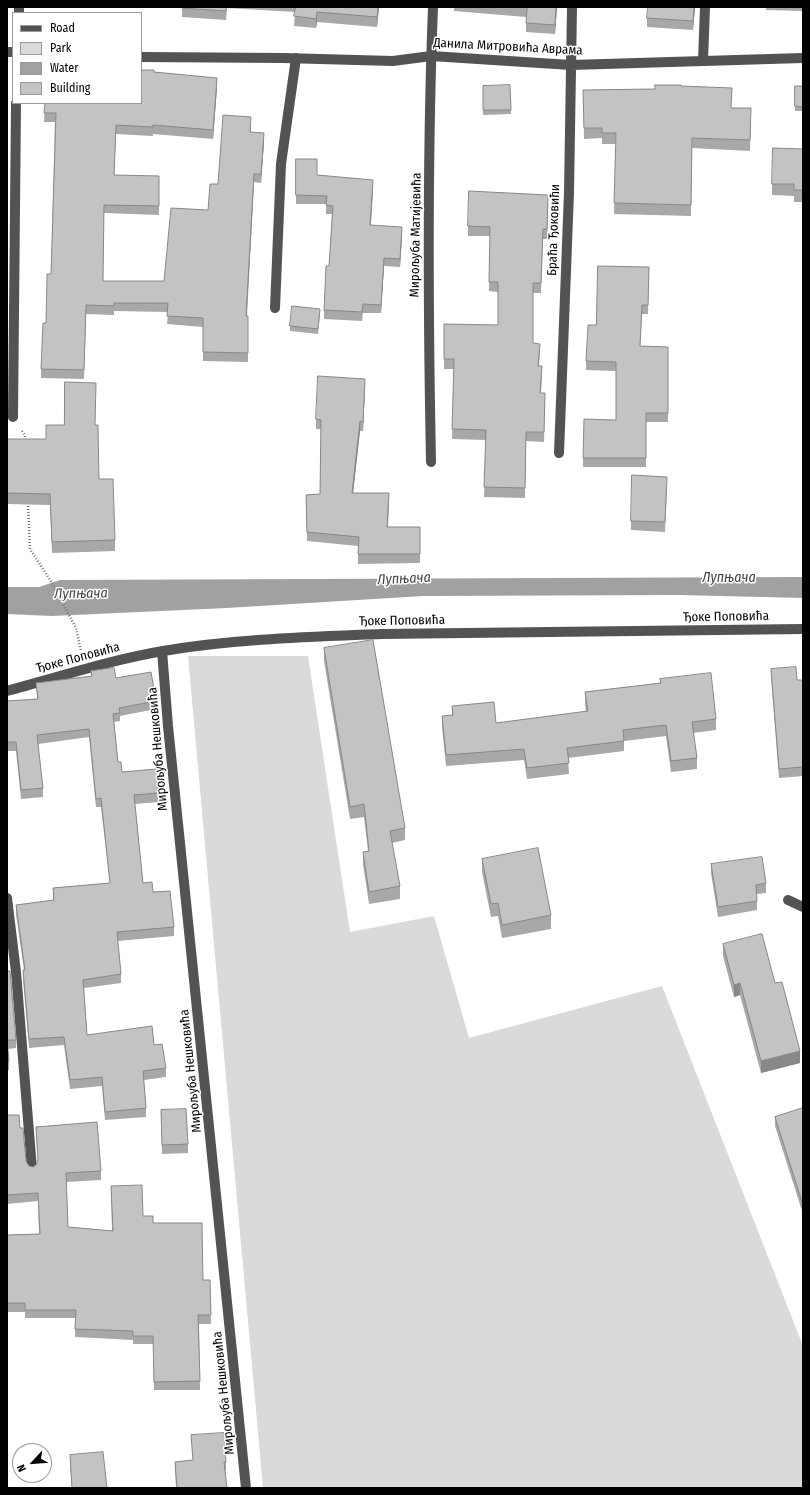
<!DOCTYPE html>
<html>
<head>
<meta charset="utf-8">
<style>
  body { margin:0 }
  #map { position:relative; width:810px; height:1495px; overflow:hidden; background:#fff; font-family:"Fira Sans Condensed",sans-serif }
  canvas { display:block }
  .frame { position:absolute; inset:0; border:8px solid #000; pointer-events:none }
  .legend { position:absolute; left:12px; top:12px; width:130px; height:92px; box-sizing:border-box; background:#fff; border:1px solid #999; margin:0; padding:5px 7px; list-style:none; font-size:12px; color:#000 }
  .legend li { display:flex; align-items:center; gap:8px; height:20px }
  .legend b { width:20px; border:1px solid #999 }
  .north { position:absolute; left:12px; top:1443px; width:40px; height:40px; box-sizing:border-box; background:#fff; border:1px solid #999; border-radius:50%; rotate:244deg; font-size:11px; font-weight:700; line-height:16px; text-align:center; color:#000 }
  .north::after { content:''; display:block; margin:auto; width:14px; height:18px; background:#000; clip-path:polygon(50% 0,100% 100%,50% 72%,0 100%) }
</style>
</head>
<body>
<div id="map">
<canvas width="810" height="1495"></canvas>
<div class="frame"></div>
<ul class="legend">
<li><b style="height:5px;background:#535353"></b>Road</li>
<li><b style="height:11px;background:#dadada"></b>Park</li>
<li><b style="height:11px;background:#a1a1a1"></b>Water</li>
<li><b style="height:11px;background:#c3c3c3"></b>Building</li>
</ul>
<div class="north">N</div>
</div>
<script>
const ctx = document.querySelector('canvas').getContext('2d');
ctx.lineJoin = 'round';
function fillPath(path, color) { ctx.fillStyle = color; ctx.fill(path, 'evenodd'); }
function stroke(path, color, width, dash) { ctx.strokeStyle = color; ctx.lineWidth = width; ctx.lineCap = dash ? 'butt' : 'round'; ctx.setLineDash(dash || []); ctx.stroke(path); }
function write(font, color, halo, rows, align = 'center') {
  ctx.font = font + ' "Fira Sans Condensed",sans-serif'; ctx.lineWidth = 3; ctx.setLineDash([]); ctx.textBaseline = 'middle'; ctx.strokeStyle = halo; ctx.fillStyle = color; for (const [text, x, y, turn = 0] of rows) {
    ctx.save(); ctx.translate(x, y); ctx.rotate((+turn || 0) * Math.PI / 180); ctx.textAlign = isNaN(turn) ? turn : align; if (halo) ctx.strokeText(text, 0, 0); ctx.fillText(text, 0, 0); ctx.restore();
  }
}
const green = new Path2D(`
  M188,656h120l42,276 84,-16 35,122 193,-52 141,360v142h-540z`);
const water = new Path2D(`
  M803,577v21l-124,-3 -256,1 -196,12 -175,8 -45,-2v-27h32l21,-7z`);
const path = new Path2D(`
  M22,431l3,4v7
  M28,503l2,46 22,34 24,45 5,23`);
const minor = new Path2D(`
  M19,13v-6
  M7,52h6
  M141,57l142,1 110,3 38,-5 140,9 232,-7
  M703,61l2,-54
  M275,308l6,-144 15,-106
  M13,417l3,-314
  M559,453l10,-261 3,-185
  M431,462c-3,-151 -4,-303 2,-455
  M162,651l6,75 78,762
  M7,691c52,-14 103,-31 156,-40 72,-12 146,-14 218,-17l422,-5
  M7,898l9,74 16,197
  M788,900l15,7`);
const wall = new Path2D(`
  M182,7h197l-2,20 -60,-5 -1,6 -22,-2 1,-14 -68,-4 -1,12 -44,-3z
  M454,7h103l-2,27 -29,-2v-15l-72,-6z
  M695,7l-2,23 -46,-3v-9z
  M766,7h37v4l-37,-1z
  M154,72l63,15 -4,52 -60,-5v2l-37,-2 -2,41 45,1v39l-55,-2 -1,68h61l44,-71 10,-26 33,-58v6l13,10 -3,41 -7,-1 -7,134h1v46l-45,-1v-34l-36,-3 1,-12 -54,-1v4l-28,-1 -2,65 -43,-1v-9l10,-95 4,-152h-11l1,-19z
  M483,86l28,24v4l-28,1z
  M681,86l50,22 20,11 -1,32 -58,-3 -1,68 -77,-2 2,-70h-14v-6l-18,1 -1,-49 72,-1z
  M795,86h8v25h-8z
  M803,149v53h-9v-6l-22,-1v-11z
  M296,159l21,16 56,14 -2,36 31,11 -2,31 -16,-1 -3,47h-18l-1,8 -38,-2v-9l5,-44 3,-52h-6v-10h-30z
  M548,204l-1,35h-4l-2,54h-8v50l7,10 -1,13 3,10 -1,17 4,10 -1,39 -18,-1 -1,57 -41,-1 2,-57 -34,-1 2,-70h-10v-45l54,1v-33l-9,-1 1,-55h-22v-10z
  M649,267l-1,47h-6l-2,32 28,1v75h-22v45h-63v-9l33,-38v-49l-30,-1v-9l10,-36z
  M320,313l-2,21 -28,-3v-5z
  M365,388l-2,43h-3l-7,62 36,9 -1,25h32v36l-62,1v-18l-51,-5 -1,-46 14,-1 1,-65h-5v-10z
  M96,425l3,54 16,61v11l-63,2 -2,-48 -43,-1v-65h39z
  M667,486l-2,46 -34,-2v-9z
  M324,648l81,180v12l-13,3 8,43v13l-31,5 -6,-40v-12l5,-1 -4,-34 -14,2 -26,-158z
  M771,669l26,11h6v96l-24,2 -8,-101z
  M91,671l25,7 40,23v8l-36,7v5l-6,1 4,40 4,10 36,21v9l-23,2 8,79 10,9 21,35v9l-56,5 3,33v9l-37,5 3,47 67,10 12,23v9l-22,3 2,28v9l-41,3 -3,-34 -32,3 -6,-44 -35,3 -6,-69v-9h1l-8,-56v-9l37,-5v-12l57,-5 -9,-76h-5l-7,-70 -51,7 5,44v9l-22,2 -5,-48h-9v-50l30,-2 -1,-16 55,-7z
  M660,679l56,40v11l-23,3 4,25v11l-26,3 -5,-36 -42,5v10l-56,7 1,16 -42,5 -3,-19 -78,6 -4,-39v-11h10v-10l44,17 90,-11 -1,-9v-11l75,-9z
  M482,859l69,56v14l-49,9 -4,-22 -7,1 -9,-45z
  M711,864l55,19v10l-9,1v16l-39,7 -7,-44z
  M723,944l52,39 25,80 -39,10 -21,-78 -6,2 -11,-41z
  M7,971l9,69v8l-8,1 1,12v9h-2z
  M803,1108v106l-28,-88v-9z
  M161,1110l27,34v9l-26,1z
  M7,1115l13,13 6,33 3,5 4,1 3,-2 2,-4 -2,-26v-8l65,44v9l-35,2 2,45 44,4 -1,-45 32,30 10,7 50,57h7l1,44h-12l1,66h-46l-1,-46h-20v-4l-58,-3v-19h-50v-6h-18v-77l32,-1 -1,-33 -31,3z
  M191,1435l35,27v9h-1l2,17h-51l-1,-18v-8l18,-2z
  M70,1455l37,33h-35l-2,-25z`);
const shadedWall = new Path2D(`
  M378,7h1l-2,20v-10z
  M556,7h1l-2,27v-9z
  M694,7h1l-2,23v-9z
  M317,12v10l-1,6v-9z
  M217,78v9l-4,52v-9z
  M264,133v9l-3,41v-9z
  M254,174v8l-8,143v-9z
  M373,180v9l-3,44v-8z
  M548,195v9l-1,35v-10z
  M402,227v9l-2,31v-8z
  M384,258v8l-3,47v-8z
  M365,379v9l-2,43v-9z
  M360,421v10l-8,72v-10z
  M389,493v9l-2,34v-9z
  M740,983v12l-6,2v-12z
  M800,1051v12l-39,10v-12z`);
const building = new Path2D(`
  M182,7h44v4l-44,-3z
  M296,7h82l-1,10 -60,-5 -1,7 -22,-3z
  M519,7h37l-1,18 -29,-2 1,-15z
  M648,7h46l-1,14 -46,-3z
  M141,70h13v2l63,6 -4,52 -60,-5v2l-37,-2 -2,50 45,1v30l-55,-1 -1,76h61l7,-73 37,2 2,-26h8l5,-69 28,2 -1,15 14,1 -3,41h-7l-8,142h2v37l-45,-1v-34l-36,-2 1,-13h-54v3l-28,-1 -2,65 -43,-1 2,-46h3l1,-49h4l5,-161h-12l1,-10h96z
  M510,85l1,25h-28v-24z
  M655,85h26v1l51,2 -1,20h20l-1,32 -58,-2 -1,67 -77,-2 2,-70h-14v-5h-18l-1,-38 72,-1z
  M795,86h8v21l-8,-1z
  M773,148l30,1v41h-9v-6h-22z
  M296,159h21v16l56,5 -3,45 32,2 -2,32 -16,-1 -3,47 -18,-1 -1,8 -38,-2 2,-44h3l4,-60 -7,-1 1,-9 -31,-1z
  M469,191l79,4 -1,34h-4l-2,54h-8v60l7,1 -2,22h4l-2,27h5l-1,39h-18l-1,56 -41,-1 2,-57 -34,-1 2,-70h-10v-35l54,1v-43h-9l1,-55 -22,-1z
  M598,266l51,1 -1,38h-6l-2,41 28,1v66h-22v45h-63l1,-39 32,1v-58l-30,-1 2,-36h8z
  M292,306l28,3 -2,20 -28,-3z
  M318,376l47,3 -2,43 -3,-1 -8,72h37l-2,34h33v27h-62l1,-17 -52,-5 -1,-37 14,-1 1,-74 -5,-1z
  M65,382l31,1 -1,42h3l1,54h14l2,61 -63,2 -2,-48 -43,-1v-54h39v-14h18z
  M632,475l35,2 -2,45 -34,-1z
  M373,640l32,188 -15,3 10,55 -31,6 -6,-40 6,-1 -5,-47 -14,3 -26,-159z
  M796,667l1,13h6v87l-24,2 -8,-100z
  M114,668l2,10 35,-6 5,29 -37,7 1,5 -7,1 5,48h3l1,10 34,-3 2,24 -24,2 9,88 9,-1 1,10 17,-1 4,36 -57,5 4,42 -38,6 4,55 65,-9 2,19 8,-1 4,24 -23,3 3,37 -41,4 -3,-35 -32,3 -6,-43 -35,2 -6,-69h2l-9,-65 38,-5 -1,-12 57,-5 -9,-85 -5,1 -7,-70 -52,6 6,53 -22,2 -5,-48h-9v-41l31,-2 -2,-16 56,-7 -1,-5z
  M711,673l5,46 -24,3 5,36 -26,3 -5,-36 -43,5 1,11 -57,7 2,15 -42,5 -3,-19 -78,6 -4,-39 11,-1 -1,-9 42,-4 2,21 92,-12 -3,-19 76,-9 -1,-4z
  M538,848l13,67 -49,10 -4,-22 -7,1 -9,-45z
  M762,857l4,26 -10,2 1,16 -39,6 -7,-43z
  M762,934l13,49 7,-1 18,69 -39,10 -21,-78 -6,2 -11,-41z
  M7,971h3l6,69h-9l2,21h-2z
  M803,1108v97l-28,-88z
  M186,1109l2,35 -26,1 -1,-35z
  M7,1115h12l1,13h3l3,33 3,5 4,1 3,-2 2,-5 -2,-33 61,-5 4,49 -35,2 2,54 45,4 -2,-45 31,-1 1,31h10v7h49l1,57h7l1,35h-13l2,66 -46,1 -1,-46h-20v-5l-58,-2 1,-19h-51v-7h-18v-68l33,-1 -2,-41 -31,2z
  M224,1433l2,29h-2l3,26h-50l-2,-26 18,-2 -2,-25z
  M103,1452l4,36h-35l-2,-33z`);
const streetNames = [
  ["Данила Митровића Аврама",508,47,3],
  ["Браћа Ђоковићи",554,230,-88],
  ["Мирољуба Матијевића",416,235,-89],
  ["Ђоке Поповића",726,617,-1],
  ["Ђоке Поповића",402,621,-1],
  ["Ђоке Поповића",78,658,-15],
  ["Мирољуба Нешковића",158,749,-95],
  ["Мирољуба Нешковића",191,1071,-96],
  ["Мирољуба Нешковића",224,1393,-96]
];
const waterNames = [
  ["Лупњача",729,578],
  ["Лупњача",404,579,-3],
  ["Лупњача",81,594,-1]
];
fillPath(green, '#dadada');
fillPath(water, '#a1a1a1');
stroke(path, '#757575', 2.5, [1, 2]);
stroke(minor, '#535353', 10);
fillPath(wall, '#a8a8a8');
fillPath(shadedWall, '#888');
fillPath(building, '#c3c3c3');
stroke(building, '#888', 1);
write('13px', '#000', '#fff', streetNames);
write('italic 14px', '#424242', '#fff', waterNames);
</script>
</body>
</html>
